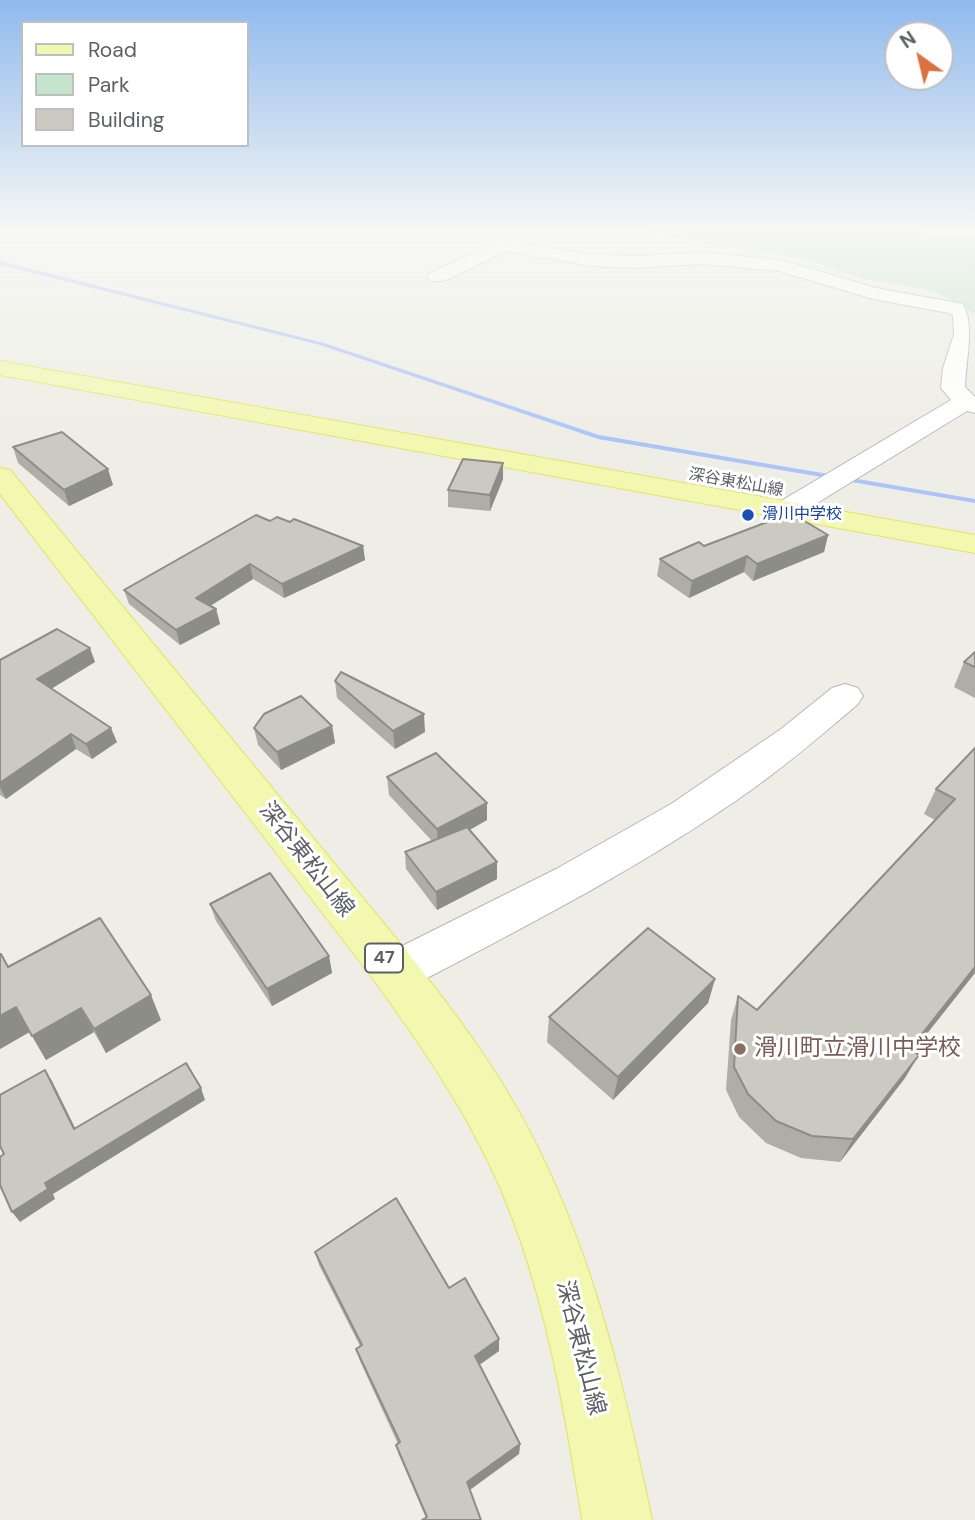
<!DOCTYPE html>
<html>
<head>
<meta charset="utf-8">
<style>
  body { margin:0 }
  #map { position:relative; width:975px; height:1520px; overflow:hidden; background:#eeeee6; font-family:"DM Sans",sans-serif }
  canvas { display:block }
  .legend { position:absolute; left:21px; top:21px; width:228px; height:126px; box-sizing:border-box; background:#fff; border:2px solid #bebfc1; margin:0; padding:9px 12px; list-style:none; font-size:21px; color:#5d5f65 }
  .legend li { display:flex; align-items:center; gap:14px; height:35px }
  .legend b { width:35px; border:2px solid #bebfc1 }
  .north { position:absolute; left:884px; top:21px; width:70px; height:70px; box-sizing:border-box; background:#fff; border:2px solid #bebfc1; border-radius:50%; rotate:326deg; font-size:19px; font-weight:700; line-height:28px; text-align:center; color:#5d5f65 }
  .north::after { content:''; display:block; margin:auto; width:24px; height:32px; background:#db723f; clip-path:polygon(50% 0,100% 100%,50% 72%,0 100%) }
</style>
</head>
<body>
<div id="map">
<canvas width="975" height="1520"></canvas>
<ul class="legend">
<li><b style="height:9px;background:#f2f8b0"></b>Road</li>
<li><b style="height:19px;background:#c4e4cc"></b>Park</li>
<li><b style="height:19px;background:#cac9c2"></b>Building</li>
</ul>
<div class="north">N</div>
</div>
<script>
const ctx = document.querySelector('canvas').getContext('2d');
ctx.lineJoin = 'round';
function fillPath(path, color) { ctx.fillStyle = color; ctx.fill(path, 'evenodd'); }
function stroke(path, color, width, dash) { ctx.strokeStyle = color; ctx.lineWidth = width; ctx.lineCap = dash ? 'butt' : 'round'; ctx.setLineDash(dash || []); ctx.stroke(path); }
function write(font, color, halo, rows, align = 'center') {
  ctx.font = font + ' "DM Sans","Noto Sans JP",sans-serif'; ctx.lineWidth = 6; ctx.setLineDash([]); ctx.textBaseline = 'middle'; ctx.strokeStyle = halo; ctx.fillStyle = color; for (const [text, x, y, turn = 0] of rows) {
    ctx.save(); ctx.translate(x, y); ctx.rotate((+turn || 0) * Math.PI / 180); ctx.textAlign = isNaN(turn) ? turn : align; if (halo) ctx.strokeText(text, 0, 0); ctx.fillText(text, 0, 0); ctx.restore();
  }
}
const green = new Path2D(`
  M640,230h335v84l-35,-20 -19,-6 -58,-9 -63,-22 -92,-13z`);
const stream = new Path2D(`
  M0,261l324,82 275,92 376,64v4l-377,-64 -278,-94 -320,-80z`);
const minor = new Path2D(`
  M500,230h16l-3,10 8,4 70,10 43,2 67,-4 80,8 95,28 87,16c12,21 3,55 2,83l10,10v16l-8,-2 -171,105 -10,3 -10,-3 -4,-6 4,-6 175,-104 -10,-12 2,-20 11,-34 -1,-18 -4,-3 -76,-14 -94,-28 -78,-7 -67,4 -43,-2 -84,-15 -63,30h-14l-3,-4 3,-4 66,-30z
  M919,230h56v7l-48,-2 -6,-1z
  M845,684l13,4 5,8 -5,8c-34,29 -68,58 -104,84 -108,77 -226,137 -342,198l-17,6 -17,-6 -7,-14 7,-14 178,-89 115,-65 110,-75 51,-41z`);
const major = new Path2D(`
  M0,361l975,174v18l-975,-178z
  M0,468l10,2 394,478c49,62 98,126 133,198 59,118 88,245 115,374h-70c-18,-114 -37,-229 -83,-335 -33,-75 -80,-143 -128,-209l-371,-482z`);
const wall = new Path2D(`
  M13,447l100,38 -44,21 -51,-43z
  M503,463v16l-13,32 -42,-4v-17z
  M270,521l93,25 2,14 -81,38 -31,-19 -43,27 6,3 4,15 -40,21 -51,-41 -5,-14z
  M828,535l-4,17 -71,29 -9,-9 -55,26 -32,-22 3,-17 44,-13z
  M0,660l95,2 -44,26 66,54 -25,17 -16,-10 -70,50 -6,-4z
  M964,662l11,5v31l-21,-11z
  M335,681l90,51 -30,17 -58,-51z
  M332,726l3,17 -54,27 -23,-25 -4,-17z
  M975,748l-62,303 -8,27 -65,84 -39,-4 -35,-15 -27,-26 -13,-27 5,-70 7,-24 19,14 178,-190 -11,-6 12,-25z
  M387,777l100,43 -17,10 27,49 -60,31 -31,-41 -1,-17 27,-11 -43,-46z
  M210,904l119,52 3,17 -60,33 -56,-85z
  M0,954l9,13 152,53 -55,33 -12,-21 -48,28 -16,-28 -30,17z
  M715,979l-7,24 -95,97 -66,-58 2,-25z
  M315,1252l134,36 50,63 -20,14 41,79 -1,10 -49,36 -44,28 -27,-63 -3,-10 2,-1 -38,-83 -4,-12 4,-3 -41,-81z`);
const shadedWall = new Path2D(`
  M503,463v16l-13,32v-16z
  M108,469l5,16 -44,21 -5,-16z
  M828,535l-4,17 -71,29 4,-17z
  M363,546l2,14 -81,38 -2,-14z
  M747,556l-3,16 -55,26 3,-17z
  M250,564l3,15 -54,34 -3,-15z
  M216,609l4,15 -40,21 -4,-15z
  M90,648l5,14 -52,32 -6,-15z
  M424,714l1,18 -30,17 -2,-18z
  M332,726l3,17 -54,27 -4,-18z
  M111,728l6,14 -25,17 -6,-15z
  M71,734l5,15 -70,50 -6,-12v-4z
  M487,803v17l-49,27 -1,-18z
  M497,862v17l-60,31 -1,-18z
  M329,956l3,17 -60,33 -5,-17z
  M975,967v6l-79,100 14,-24z
  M715,979l-7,24 -95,97 5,-23z
  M151,995l10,25 -55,33 -12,-24z
  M16,1007l15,24 -31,18v-33z
  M81,1008l13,24 -48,28 -14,-24z
  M919,1055l-14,23 -65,84 13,-23z
  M45,1070l7,11 29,59 -7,-11z
  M201,1088l4,12 -152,94 2,5 -35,23 -8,-10 33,-29z
  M499,1339v12l-24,17v-12z
  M520,1444l-1,10 -51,37 -1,-9z`);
const building = new Path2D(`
  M62,432l46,37 -44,21 -51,-43z
  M463,459l40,4 -13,32 -42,-5z
  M791,513l37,22 -71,29 -10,-8 -55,25 -32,-22 39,-17 5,4z
  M256,515l14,6 7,-4 13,5 4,-3 69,27 -81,38 -32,-20 -54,34 20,11 -40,21 -52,-40z
  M57,629l33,19 -53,31 74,49 -25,16 -15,-10 -71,49v-123z
  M975,652v15l-11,-5z
  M341,672l83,42 -31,17 -58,-50z
  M301,696l31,30 -55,26 -23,-24 10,-14z
  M975,748v219l-65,82 9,6 -66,84 -41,-3 -36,-15 -28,-27 -14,-27 4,-71 19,14 198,-211 -19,-10z
  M436,753l51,50 -50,26 -50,-52z
  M467,827l30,35 -61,30 -31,-40z
  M270,873l59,83 -62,33 -57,-85z
  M100,918l51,77 -57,34 -13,-21 -49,28 -16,-29 -16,9v-62h1l7,13z
  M648,928l67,51 -97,98 -69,-60z
  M186,1063l15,25 -156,95 3,6 -36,23 -12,-27v-28l4,-3 -4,-8v-51l45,-25 29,59z
  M396,1198l53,90 16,-10 34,61 -24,17 45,88 -53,38 14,38h-59l5,-3 -31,-72 4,-3 -44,-93 6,-4 -47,-93z`);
const markers = [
  [748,515,7,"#1a4fb4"],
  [740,1049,7,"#8d6e63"]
];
const farStreetnames = [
  ["深谷東松山線",736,483,10]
];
const farTransitnames = [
  ["滑川中学校",762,515]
];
const shields = [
  [384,958,38]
];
const shieldNames = [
  ["47",384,958]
];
const nearStreetnames = [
  ["深谷東松山線",306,860,52],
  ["深谷東松山線",580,1348,76]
];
const nearEducationnames = [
  ["滑川町立滑川中学校",754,1049]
];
fillPath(green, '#c4e4cc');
fillPath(stream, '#acc4f8');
stroke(minor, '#b6b6bb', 2);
stroke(major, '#e6e267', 2);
fillPath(minor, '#fff');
fillPath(major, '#f2f8b0');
fillPath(wall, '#aeada7');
fillPath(shadedWall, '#8d8d88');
fillPath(building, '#cac9c2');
stroke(building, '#8d8d88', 2);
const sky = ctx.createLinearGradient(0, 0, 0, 442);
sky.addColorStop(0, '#90baee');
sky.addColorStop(0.52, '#f7f7f4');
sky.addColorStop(1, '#f7f7f400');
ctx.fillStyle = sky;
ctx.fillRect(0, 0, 975, 442);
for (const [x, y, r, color] of markers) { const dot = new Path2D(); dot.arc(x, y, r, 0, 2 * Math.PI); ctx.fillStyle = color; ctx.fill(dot); stroke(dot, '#fff', 2.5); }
write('16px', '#5d5f65', '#fff', farStreetnames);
write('16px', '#164399', '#fff', farTransitnames, 'left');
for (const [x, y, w] of shields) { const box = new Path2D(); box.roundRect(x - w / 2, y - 14.5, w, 29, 5); ctx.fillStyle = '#fff'; ctx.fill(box); stroke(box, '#5d5f65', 2); }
write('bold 18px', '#5d5f65', null, shieldNames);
write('23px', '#5d5f65', '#fff', nearStreetnames);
write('23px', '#785e54', '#fff', nearEducationnames, 'left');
</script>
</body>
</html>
